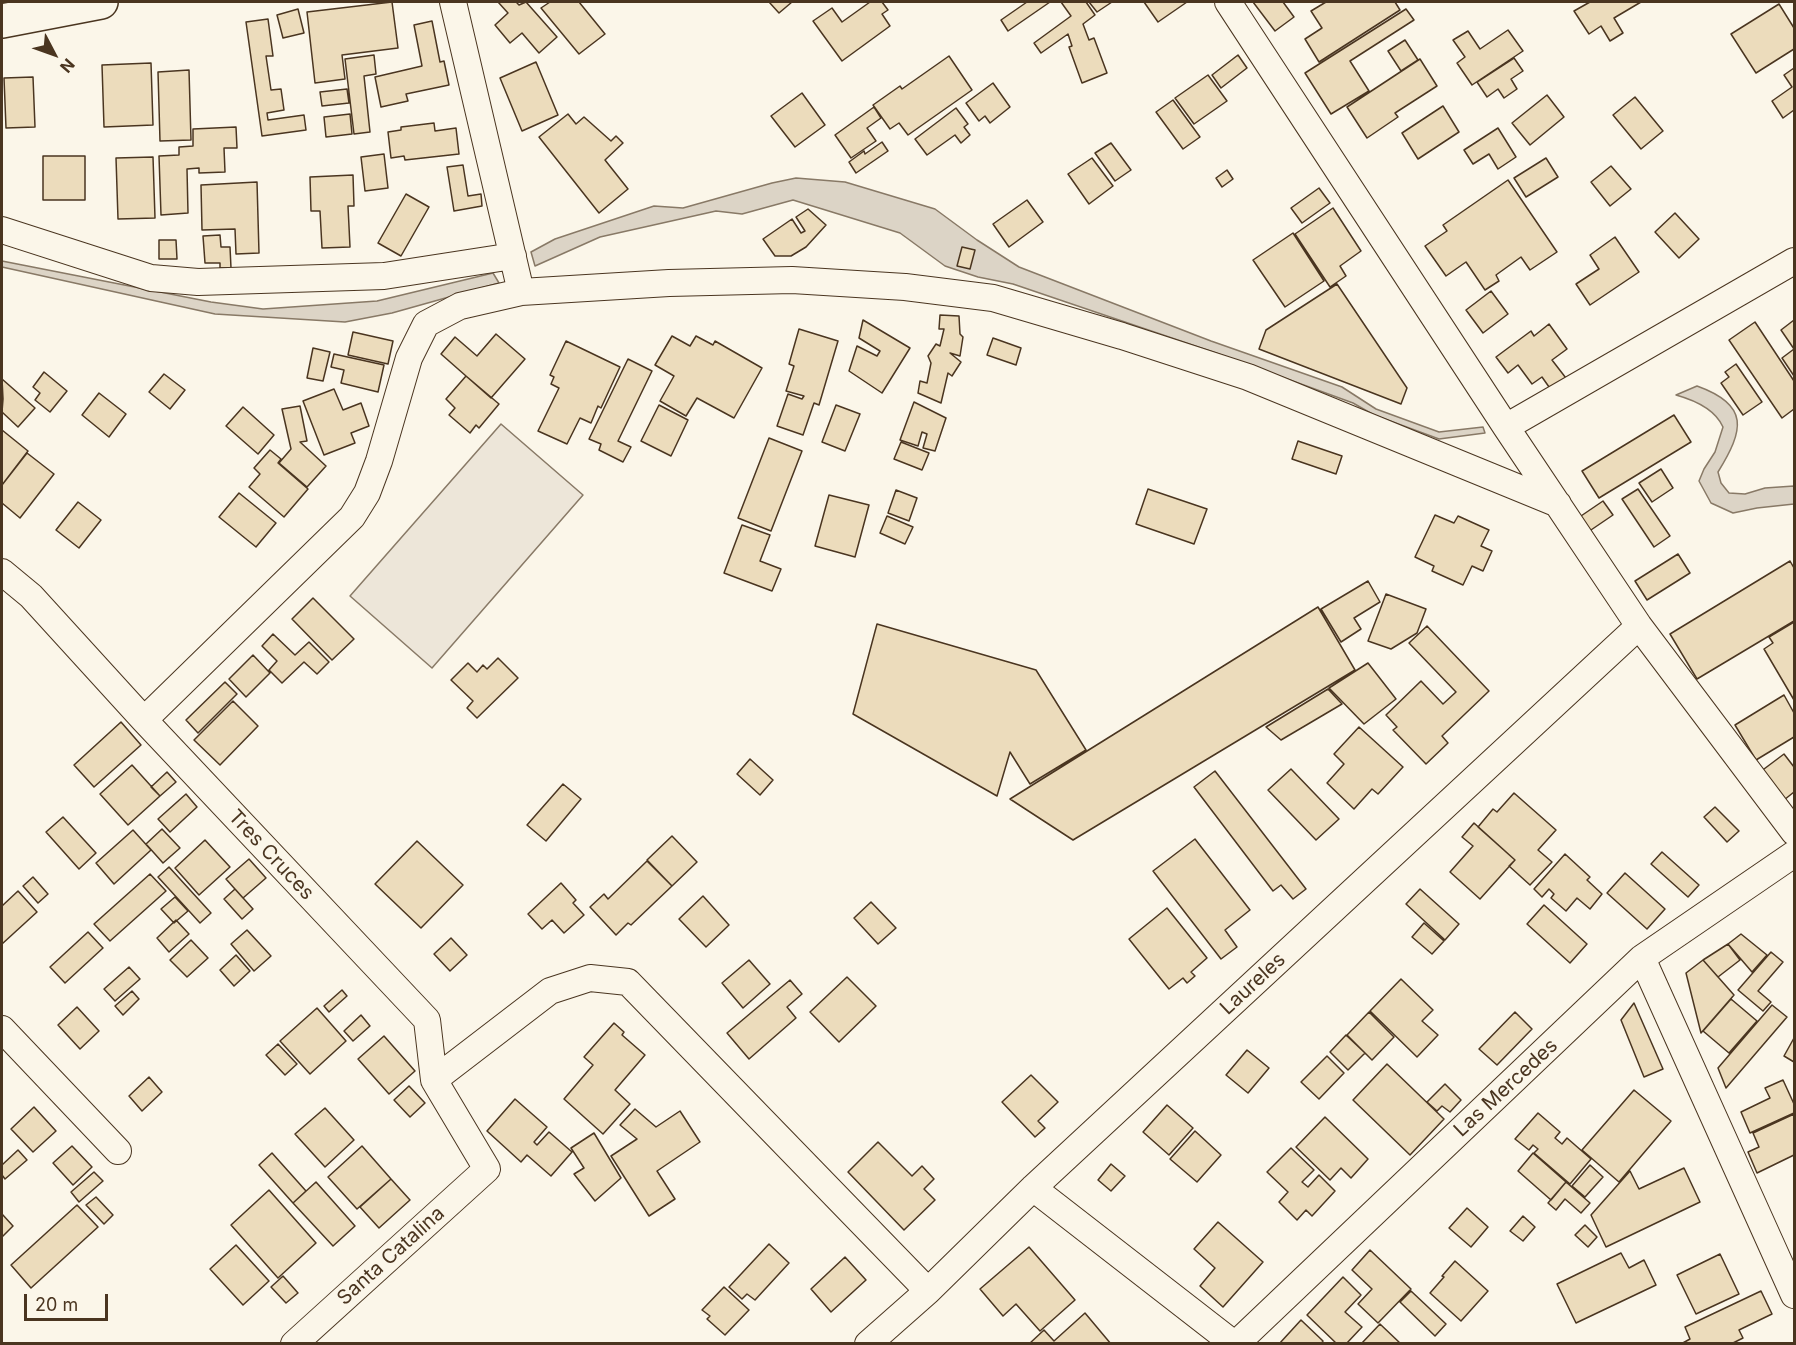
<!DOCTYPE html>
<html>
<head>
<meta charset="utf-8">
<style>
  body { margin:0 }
  #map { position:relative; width:1796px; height:1345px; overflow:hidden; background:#fbf6e9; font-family:Inter,sans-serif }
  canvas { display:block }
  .frame { position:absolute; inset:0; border:3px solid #4a3520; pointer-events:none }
  .north { position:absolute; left:24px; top:24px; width:60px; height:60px; -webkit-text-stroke:4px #fbf6e9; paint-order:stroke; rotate:131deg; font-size:16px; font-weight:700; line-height:24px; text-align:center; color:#4a3520 }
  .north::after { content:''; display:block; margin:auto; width:21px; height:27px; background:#4a3520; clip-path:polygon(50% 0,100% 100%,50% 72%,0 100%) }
  .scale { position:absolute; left:24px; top:1294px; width:84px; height:27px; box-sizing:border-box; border:3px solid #4a3520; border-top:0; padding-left:8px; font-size:18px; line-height:21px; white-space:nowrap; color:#4a3520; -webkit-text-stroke:4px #fbf6e9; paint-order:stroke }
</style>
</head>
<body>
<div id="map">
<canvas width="1796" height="1345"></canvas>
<div class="frame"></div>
<div class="north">N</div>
<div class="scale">20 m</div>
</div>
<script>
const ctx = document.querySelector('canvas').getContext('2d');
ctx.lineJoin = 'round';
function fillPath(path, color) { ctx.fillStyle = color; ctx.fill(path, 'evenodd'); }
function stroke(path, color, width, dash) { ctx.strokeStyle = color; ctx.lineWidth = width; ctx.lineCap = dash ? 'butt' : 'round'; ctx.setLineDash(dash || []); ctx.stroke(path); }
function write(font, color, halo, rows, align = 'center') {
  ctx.font = font + ' Inter,sans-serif'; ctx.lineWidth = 4.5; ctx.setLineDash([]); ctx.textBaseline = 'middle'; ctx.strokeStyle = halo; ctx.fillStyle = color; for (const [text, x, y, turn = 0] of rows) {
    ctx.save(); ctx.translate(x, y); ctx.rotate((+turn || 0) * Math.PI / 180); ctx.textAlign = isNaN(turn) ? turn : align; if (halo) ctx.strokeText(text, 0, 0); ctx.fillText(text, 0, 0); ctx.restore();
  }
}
const green = new Path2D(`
  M501,424l82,71 -151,173 -82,-72z`);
const water = new Path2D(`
  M796,178l49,4 90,27 42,31 42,27 192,74 131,46 34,22 63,23 44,-5 2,6 -46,6 -65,-24 -21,-12 -137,-50 -203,-69 -35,-7 -33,-11 -45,-33 -107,-33 -51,14 -26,-3 -116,26 -65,29 -4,-14 24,-13 99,-33 29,2 89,-25z
  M2,261l209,41 52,7 114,-8 116,-28 6,10 -107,30 -47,9 -130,-8 -213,-47z
  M1697,386c53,19 47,44 21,86l3,11 8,10 16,1 20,-6 29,-2v18l-37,4 -24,5 -22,-10 -12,-22 5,-12 11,-17 8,-25c-8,-18 -29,-27 -47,-32z`);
const building = new Path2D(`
  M392,2l6,46 -56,7 3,24 -30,4 -8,-71z
  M498,2h21l-2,1 2,2 7,-3 31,35 -18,16 -17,-20 -12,10 -15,-18 13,-12z
  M550,2h29l26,32 -26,20 -38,-46z
  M769,2h23l-13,11z
  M870,2h12l6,8 -6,4 8,12 -48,35 -29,-40 19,-13 10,14z
  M1027,2h23l-42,29 -7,-11z
  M1061,2h25l9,13 -12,9 6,16 5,-2 13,35 -25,10 -13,-36 3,-1 -4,-12 -27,19 -7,-10 37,-27z
  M1089,2h23l-15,10z
  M1144,2h43l-29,20z
  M1253,2h30l11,15 -19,14z
  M1326,2h69l5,8 -81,52 -14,-23 17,-11 -11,-17z
  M1590,2h51l-27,16 9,15 -13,8 -9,-15 -12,8 -15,-23z
  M1779,4l15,24v21l-38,24 -25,-39z
  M298,9l6,24 -21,5 -6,-23z
  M1406,9l8,11 -64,41 19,30 -38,23 -26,-41z
  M268,19l5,37h-7l5,34 10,-1 3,21 -17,3 1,7 36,-5 2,15 -44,6 -16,-114z
  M432,21l8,41 4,-1 5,24 -43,9 2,7 -27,6 -6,-30 47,-11 -8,-41z
  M1508,30l15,21 -51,34 -15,-22 8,-6 -12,-17 15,-9 12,18z
  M1405,40l13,20 -17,11 -13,-20z
  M374,55l2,19 -12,2 6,56 -16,2 -9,-75z
  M1238,55l9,13 -26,20 -9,-13z
  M949,56l23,34 -64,45 -9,-12 -9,6 -17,-24 27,-19 2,3z
  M1514,58l9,13 -12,8 6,10 -13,9 -6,-9 -11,8 -10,-15z
  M1420,59l17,27 -42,27 3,4 -31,21 -20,-31z
  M536,62l22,53 -36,16 -22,-53z
  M151,63l2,62 -49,2 -2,-62z
  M1794,68v42l-11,8 -11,-17 20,-14 -8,-12z
  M189,70l2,70 -31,1 -2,-69z
  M1208,75l19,26 -33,23 -19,-26z
  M33,77l2,50 -29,1 -2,-50z
  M993,83l17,24 -20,16 -5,-7 -6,5 -13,-18z
  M347,89l2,14 -27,3 -2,-14z
  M802,93l23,32 -30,22 -24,-31z
  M1547,95l17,22 -34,28 -18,-22z
  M1635,97l28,34 -22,18 -28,-34z
  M1173,100l27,37 -17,12 -27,-37z
  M1443,106l16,26 -41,27 -16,-26z
  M874,107l7,11 -14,10 9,13 -25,17 -16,-23z
  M956,108l12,16 -4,3 6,8 -9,8 -6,-8 -28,20 -12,-16z
  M350,114l2,20 -26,3 -2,-20z
  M568,114l8,10 8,-7 27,24 5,-5 7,7 -18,17 23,29 -29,24 -60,-76z
  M434,123l1,8 21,-3 3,26 -54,6 -1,-4 -13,2 -3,-26 13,-2v-3z
  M236,127l1,21h-13l1,24 -26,1v-5l-12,1 1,44 -27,2 -2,-59 20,-1v-8l14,-1v-17z
  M1498,128l18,29 -18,12 -9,-15 -16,10 -9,-14z
  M882,142l6,9 -32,22 -7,-11 15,-11 1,3z
  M1111,143l20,27 -16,11 -20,-28z
  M384,154l4,34 -23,3 -4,-34z
  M43,156h42v44h-42z
  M153,157l2,61 -37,1 -2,-61z
  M1092,158l21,28 -24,18 -21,-30z
  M1546,158l12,19 -32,20 -12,-19z
  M463,165l5,31 13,-2 1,12 -28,5 -7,-44z
  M1611,166l20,23 -21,17 -19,-24z
  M1227,170l6,9 -11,8 -6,-9z
  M353,175l1,31h-6l2,41 -28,1 -2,-37h-9l-1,-34z
  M1508,180l49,72 -27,18 -9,-13 -25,18 3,6 -14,9 -19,-28 -20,14 -21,-30 22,-15 -4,-6z
  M257,182l2,71 -23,1 -1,-25 -33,1 -1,-45z
  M1319,188l11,15 -28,20 -11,-15z
  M406,194l23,13 -28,49 -23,-13z
  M1027,200l16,22 -34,25 -16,-23z
  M1333,208l28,43 -21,15 6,10 -16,11 -35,-53z
  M808,209l18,16 -20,22 -15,9h-16l-12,-17 29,-20 9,14 4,-2 -9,-14z
  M1675,213l24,26 -20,19 -24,-26z
  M1293,233l31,48 -39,26 -32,-47z
  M220,235l1,12h9l1,21h-11v-5h-15l-2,-27z
  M1615,237l24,35 -49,33 -14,-21 23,-15 -9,-14z
  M159,240h17l1,19h-18z
  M962,247l13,3 -5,19 -13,-3z
  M1337,284l70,104 -6,16 -142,-55 7,-19z
  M1491,291l17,23 -25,19 -17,-23z
  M940,315l19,1 1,18 3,3 -3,19 -10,-3 11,9 -9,14 -4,-3 -7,30 -23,-10 2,-12 7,2 4,-20 -3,-7 8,-12 4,2 4,-17h-5z
  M863,320l47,28 -28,45 -33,-22 8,-25 20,10 3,-5 -21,-13z
  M1794,320v56l-12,-18 12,-9 -13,-19z
  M1755,322l39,59v28l-12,9 -53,-78z
  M1549,324l18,25 -15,11 17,22 -15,12 -12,-17 -10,7 -14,-19 -10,8 -12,-16 35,-26 3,5z
  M799,329l39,12 -19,64 -5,-2 -11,32 -26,-9 11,-32 14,5 2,-3 -18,-5 8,-25 -5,-2z
  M353,332l40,9 -5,23 -40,-9z
  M496,334l29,25 -34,39 -50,-44 14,-17 22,19z
  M672,336l18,10 6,-10 17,9 2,-4 47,27 -28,50 -37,-20 -11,18 -26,-15 14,-25 -19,-11z
  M993,338l28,10 -5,17 -29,-10z
  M566,341l54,26 -19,41 -3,-2 -7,17 -11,-5 -13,26 -29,-13 21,-43 -8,-4 3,-7 -4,-2z
  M313,348l17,4 -7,29 -16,-3z
  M334,354l50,11 -6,27 -37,-9 3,-13 -13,-3z
  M628,359l24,12 -34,70 13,6 -8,15 -24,-12 2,-6 -12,-5z
  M1736,364l26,38 -19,13 -22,-32 8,-6 -4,-5z
  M44,372l23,19 -17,21 -15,-12 5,-7 -7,-6z
  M164,374l21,16 -15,19 -21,-17z
  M466,376l33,28 -20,24 -3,-3 -6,8 -21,-18 6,-7 -9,-9z
  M2,379l33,29 -17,19 -16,-15 1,-13z
  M334,389l9,21 18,-7 8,23 -18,7 4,10 -31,12 -21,-54z
  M99,393l27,21 -17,23 -27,-22z
  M914,402l32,16 -11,33 -12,-3 4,-14 -5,-2 -4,14 -18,-6z
  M659,405l29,15 -17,36 -30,-15z
  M836,405l24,9 -15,37 -23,-9z
  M300,406l7,35 -7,1 26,24 -19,21 -28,-24 12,-14 -9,-40z
  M243,407l31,28 -16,19 -32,-28z
  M1674,415l17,27 -92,56 -17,-27z
  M2,430l26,21 -26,34z
  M769,438l33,13 -31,80 -33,-13z
  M1298,441l44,15 -6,18 -44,-15z
  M901,442l28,11 -7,17 -28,-11z
  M270,450l11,9 -3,4 30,26 -24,28 -35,-30 11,-13 -6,-6z
  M27,453l27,21 -34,44 -18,-15v-18z
  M1661,469l12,19 -21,14 -13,-19z
  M1148,489l59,20 -13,35 -58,-20z
  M1638,489l32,47 -16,11 -32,-48z
  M896,490l21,8 -8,23 -21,-8z
  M239,493l37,30 -20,24 -37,-30z
  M829,495l40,10 -14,52 -40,-11z
  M1603,501l10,14 -25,17 -10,-14z
  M78,502l23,18 -22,28 -23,-18z
  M1435,515l19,8 4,-7 31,14 -8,16 11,5 -9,20 -11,-5 -9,19 -31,-14 2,-5 -19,-9z
  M887,516l26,11 -8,17 -25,-11z
  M742,525l28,10 -10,26 21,8 -9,22 -48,-18z
  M1678,554l12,19 -43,27 -12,-19z
  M1790,561l4,7v53l-97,58 -27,-45z
  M1368,581l12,21 -26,16 7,11 -20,13 -20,-33z
  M1386,594l40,15 -9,24 -26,16 -23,-8z
  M313,598l41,41 -22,21 -40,-41z
  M1318,607l37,63 -282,170 -63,-41z
  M1794,622v78l-30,-51 9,-6 -4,-6z
  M877,624l159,46 50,80 -56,34 -20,-32 -13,44 -144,-82z
  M1427,626l62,65 -47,45 6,7 -22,21 -33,-34 4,-3 -11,-12 35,-34 22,23 13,-12 -47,-49z
  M273,634l22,21 14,-13 20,20 -12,12 -13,-12 -22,21 -13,-13 8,-9 -15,-15z
  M253,655l17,18 -24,24 -17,-18z
  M498,658l20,20 -41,40 -10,-10 6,-7 -22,-21 17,-17 9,9 6,-7 4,4z
  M1368,663l28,36 -32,25 -35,-36z
  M225,682l12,12 -39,39 -12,-13z
  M1328,689l14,15 -61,36 -15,-13z
  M1784,695l10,18v24l-38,23 -21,-35z
  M233,701l25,25 -38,39 -26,-25z
  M121,722l20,23 -47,42 -20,-22z
  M1359,727l44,40 -25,27 -6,-5 -18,20 -27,-26 17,-19 -10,-10z
  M1784,754l10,13v25l-10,8 -24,-28z
  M750,759l23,21 -13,15 -23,-21z
  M132,765l28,31 -32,29 -28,-31z
  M1291,769l48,50 -23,21 -48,-50z
  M1215,771l91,118 -13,10 -12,-14 -8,6 -79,-104z
  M167,772l9,10 -16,14 -9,-9z
  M563,784l18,15 -35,42 -19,-16z
  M1514,793l42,37 -18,20 14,12 -22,23 -21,-19 6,-6 -37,-33 15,-18 4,3z
  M186,794l11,13 -27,25 -12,-13z
  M1715,807l24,24 -12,11 -23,-25z
  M63,817l33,36 -17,16 -33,-37z
  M1474,823l41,37 -35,39 -30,-27 23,-26 -11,-9z
  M162,829l18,19 -17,15 -17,-19z
  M133,830l18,20 -37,34 -18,-21z
  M672,836l25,26 -25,24 -25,-26z
  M1195,839l55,71 -25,20 12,17 -16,12 -68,-88z
  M205,840l25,27 -31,28 -24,-27z
  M417,841l46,44 -42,43 -46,-44z
  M1662,852l37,33 -11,12 -37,-33z
  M1565,854l25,23 -3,3 15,14 -12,15 -13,-11 -11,13 -15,-13 3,-4 -5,-5 -7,8 -8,-8z
  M249,859l17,19 -23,20 -17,-19z
  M647,861l25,25 -41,39 -3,-2 -12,12 -26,-28 14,-13 4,5z
  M169,867l42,46 -11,10 -42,-46z
  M1625,873l40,36 -18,20 -40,-36z
  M150,874l16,17 -56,50 -16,-17z
  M33,877l15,17 -10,9 -15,-17z
  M561,883l15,17 -3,3 11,12 -20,18 -12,-13 -10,9 -14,-15z
  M235,889l18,20 -11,10 -18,-20z
  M1420,889l39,35 -14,16 -39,-36z
  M18,891l19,21 -35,32v-38z
  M703,896l26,29 -23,22 -27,-28z
  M175,897l13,14 -14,12 -13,-14z
  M871,902l25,26 -18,16 -24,-26z
  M1544,905l43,39 -17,19 -43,-39z
  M1167,908l40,50 -16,14 4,4 -8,7 -4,-5 -14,11 -40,-50z
  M176,920l13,14 -20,18 -12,-14z
  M1424,923l20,18 -12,13 -20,-17z
  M247,930l24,26 -17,15 -23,-27z
  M88,932l15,16 -38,35 -15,-16z
  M1741,934l26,21 -15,17 -24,-28z
  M451,938l16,17 -17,16 -16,-17z
  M191,940l17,18 -21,19 -17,-17z
  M1728,944l12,16 -22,17 -15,-17z
  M1771,952l12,10 -25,29 13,11 -8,9 -25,-21z
  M236,955l14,16 -16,15 -14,-16z
  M749,960l21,24 -27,24 -21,-25z
  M1703,960l31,35 -33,38 -15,-60z
  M129,967l11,12 -25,22 -11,-12z
  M847,977l29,29 -37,36 -29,-30z
  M1401,979l32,31 -11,11 16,14 -21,22 -47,-46z
  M790,980l12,14 -15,13 9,11 -47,41 -22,-26z
  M342,990l5,6 -18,16 -5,-6z
  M132,991l7,8 -16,16 -8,-9z
  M1731,999l26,22 -28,32 -26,-22z
  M1634,1003l29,66 -19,8 -23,-57z
  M1772,1005l15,12 -61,71 -8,-20z
  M77,1007l22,24 -19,18 -22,-24z
  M317,1008l29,33 -36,33 -30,-33z
  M1369,1012l25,25 -22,23 -25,-25z
  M1515,1012l17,17 -35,36 -18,-16z
  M361,1015l9,11 -17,15 -9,-10z
  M614,1023l10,9 -2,3 23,20 -30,35 15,14 -27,30 -39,-35 29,-34 -9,-8z
  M1346,1035l19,18 -17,17 -18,-18z
  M384,1036l31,35 -26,23 -31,-35z
  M1794,1038v24l-10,-6z
  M278,1044l19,20 -12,11 -19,-20z
  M1247,1050l22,18 -21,25 -22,-18z
  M1327,1056l17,17 -25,26 -18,-17z
  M1387,1064l57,55 -34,36 -57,-55z
  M1031,1075l27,27 -20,19 7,7 -10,9 -33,-35z
  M149,1077l13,15 -20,19 -13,-15z
  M1783,1080l11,24v9l-44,20 -9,-21 29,-14 -5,-10z
  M1445,1084l16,16 -11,12 -8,-6 -5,5 -10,-9z
  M409,1086l16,17 -15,14 -16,-17z
  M1634,1090l37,31 -52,61 -37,-32z
  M515,1099l32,28 -13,15 3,3 12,-13 23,20 -21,24 -24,-21 -6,7 -34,-31z
  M1167,1105l26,23 -24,27 -26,-23z
  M34,1107l22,24 -23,21 -22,-23z
  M325,1108l29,32 -29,27 -30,-33z
  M635,1109l21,18 24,-16 20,31 -43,29 18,28 -26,17 -38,-60 26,-17 -17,-14z
  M1538,1113l22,19 -5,6 7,6 5,-6 24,21 -21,25 -36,-31 4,-4 -5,-4 -4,5 -14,-11z
  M1794,1114v41l-37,18 -9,-21 11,-5 -6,-14z
  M1325,1117l43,42 -17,19 -10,-10 -11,12 -34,-33z
  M1195,1131l26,24 -24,27 -27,-23z
  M594,1133l27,45 -26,23 -21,-27 10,-6 -13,-20z
  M878,1142l34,34 10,-10 12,13 -10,10 11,11 -31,30 -56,-58z
  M72,1146l20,21 -19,18 -20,-22z
  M362,1146l29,33 -34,30 -29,-32z
  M1291,1148l23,22 -12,12 6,5 11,-12 16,16 -23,25 -6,-6 -9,10 -18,-18 9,-10 -21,-20z
  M18,1150l9,10 -22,19 -3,-4v-10z
  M272,1153l34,38 -13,12 -34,-38z
  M1533,1153l33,29 -15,18 -33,-29z
  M1111,1164l14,12 -14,15 -13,-11z
  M1590,1165l13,12 -18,20 -13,-11z
  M1684,1168l16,34 -94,45 -15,-32 39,-44 9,18z
  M94,1172l9,9 -24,21 -8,-10z
  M391,1179l19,21 -31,28 -19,-21z
  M316,1182l39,44 -22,20 -40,-43z
  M1566,1182l24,21 -9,10 -16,-14 -9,11 -8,-7z
  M269,1190l47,53 -38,35 -47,-53z
  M96,1197l17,18 -9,9 -18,-19z
  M77,1205l21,22 -67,61 -20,-23z
  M1467,1208l21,19 -17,20 -22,-19z
  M2,1214l11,12 -11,11z
  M1523,1216l12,11 -12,14 -13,-10z
  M1218,1222l45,40 -40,45 -23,-21 15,-18 -21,-19z
  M1585,1225l12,12 -9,10 -13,-12z
  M769,1244l20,19 -34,37 -8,-6 -5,5 -13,-12z
  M236,1245l33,36 -26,24 -33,-36z
  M1029,1247l46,53 -35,31 -24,-27 -13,12 -23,-27z
  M1370,1250l41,39 -33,34 -20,-19 14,-15 -20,-19z
  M1621,1253l8,15 15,-8 12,25 -80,38 -19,-39z
  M1720,1254l19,40 -43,20 -19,-39z
  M845,1257l21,23 -35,32 -20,-23z
  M1455,1261l33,30 -27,30 -31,-28 14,-16 -2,-1z
  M283,1276l15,17 -12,10 -15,-16z
  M1343,1277l18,18 -16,17 17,15 -16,17h-9l-30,-29z
  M724,1287l25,23 -24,25 -18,-16 3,-3 -8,-6z
  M1411,1291l35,33 -11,12 -35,-34z
  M1761,1291l11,23 -33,16 4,8 -12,6h-50l9,-5 -5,-12z
  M1085,1313l26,31h-82l15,-14 10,11z
  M1301,1320l22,21 -2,3h-42z
  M1380,1324l21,20h-40z`);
const minor = new Path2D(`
  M453,2l68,290
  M1228,2l278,425 133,199 155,206
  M2,230l149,48 47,4 186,-6 129,-20
  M1506,427l288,-166
  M2,572l29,24 113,124 283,300 7,60 53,89 -193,175
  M144,720l208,-203 15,-24 12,-32 30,-103 17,-34 34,-18 61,-14 148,-9 123,-3 113,7 88,11 129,38 126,41 310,127
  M1642,958l152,337
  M2,1029l116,122
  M434,1080l116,-89 40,-13 38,4 300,309
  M1033,1188l201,156
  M868,1344l60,-53 105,-103 606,-562
  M1236,1344l406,-386 152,-104`);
const secondary = new Path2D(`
  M2,21l99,-19`);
const streetNames = [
  ["Tres Cruces",271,855,47],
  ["Laureles",1253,984,-43],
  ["Las Mercedes",1506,1088,-43],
  ["Santa Catalina",391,1256,-42]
];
fillPath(green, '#ede6d9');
stroke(green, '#887966', 1.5);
fillPath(water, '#dcd4c6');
stroke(water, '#887966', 1.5);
fillPath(building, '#ecdcbc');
stroke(building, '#4a3520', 1.5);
stroke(minor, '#4a3520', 28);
stroke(secondary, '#4a3520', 36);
stroke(minor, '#fbf6e9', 26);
stroke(secondary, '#fbf6e9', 33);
write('20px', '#4a3520', '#fbf6e9', streetNames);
</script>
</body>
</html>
